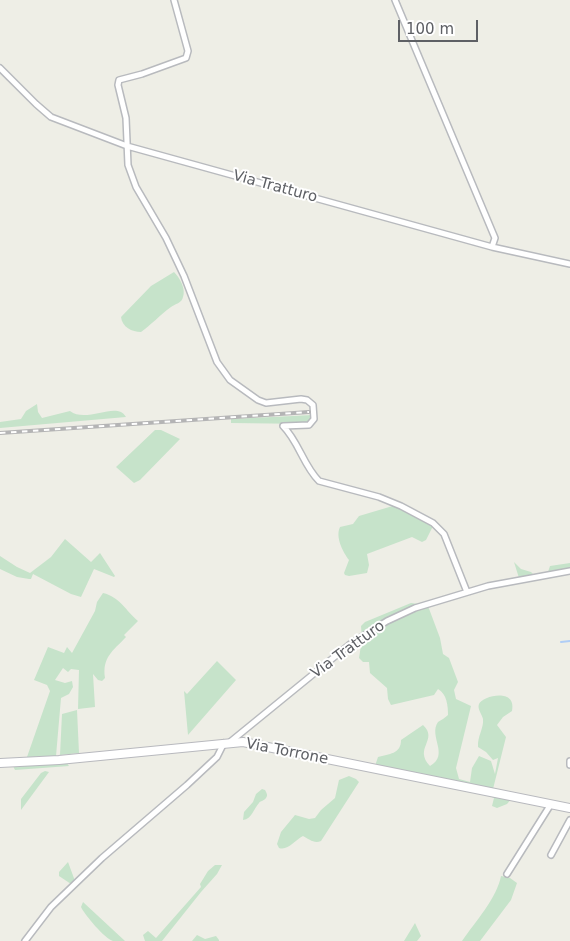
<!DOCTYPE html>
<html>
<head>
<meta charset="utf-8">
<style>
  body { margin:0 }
  #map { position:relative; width:570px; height:941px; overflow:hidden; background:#eeeee6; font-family:"DejaVu Sans",sans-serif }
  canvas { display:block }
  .scale { position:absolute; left:398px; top:20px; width:80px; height:22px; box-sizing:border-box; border:2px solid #5e6065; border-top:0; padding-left:6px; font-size:15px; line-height:18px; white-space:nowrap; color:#5e6065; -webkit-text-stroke:4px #fff; paint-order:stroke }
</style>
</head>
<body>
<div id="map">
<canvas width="570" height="941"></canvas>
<div class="scale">100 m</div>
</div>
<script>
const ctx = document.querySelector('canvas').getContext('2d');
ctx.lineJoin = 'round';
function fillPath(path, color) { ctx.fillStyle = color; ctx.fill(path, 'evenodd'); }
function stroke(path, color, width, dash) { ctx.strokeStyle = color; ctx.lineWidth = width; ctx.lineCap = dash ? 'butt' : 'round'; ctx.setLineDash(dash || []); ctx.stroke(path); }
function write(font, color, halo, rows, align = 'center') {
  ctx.font = font + ' "DejaVu Sans",sans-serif'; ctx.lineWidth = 4; ctx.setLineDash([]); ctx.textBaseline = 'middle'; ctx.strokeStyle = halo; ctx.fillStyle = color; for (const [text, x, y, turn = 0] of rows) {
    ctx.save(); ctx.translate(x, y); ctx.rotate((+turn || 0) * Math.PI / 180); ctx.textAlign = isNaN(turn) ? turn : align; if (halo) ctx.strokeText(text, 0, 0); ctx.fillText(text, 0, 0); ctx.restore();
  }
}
const green = new Path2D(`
  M174,272c6,6 12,17 9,25 -1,6 -8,7 -12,10 -11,8 -20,18 -30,25 -9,0 -19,-5 -20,-15l30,-31z
  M37,404l1,8 4,6 28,-7c17,13 47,-11 56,6l-126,11v-6l21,-3 5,-8z
  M313,415l-3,9 -79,-1v-4z
  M155,430h6l19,9 -40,41 -6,3 -18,-16z
  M396,505l37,21 -7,14 -4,2 -10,-5 -45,17 2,11 -2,8 -18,3 -4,-1 -1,-2 5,-13c-6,-8 -14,-23 -9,-33l13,-3 6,-8z
  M65,539l26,23 9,-9 15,23 -1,1 -20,-8 -13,28 -10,-3 -38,-20 -2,5h-2l-12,-2 -17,-8v-13l17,11 13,6 21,-16z
  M514,562l7,7 10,3 3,3 -15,3z
  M570,563v6l-22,3 2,-6z
  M103,593c17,4 23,18 35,28l-14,14 2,2c-13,14 -24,20 -21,41l-3,3 -4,-1 -5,-6 2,33 -17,2 1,-39 -8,-1 -3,3 -5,-4 -8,12 10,3 7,-2 1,6 -4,7 -8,4 -5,58 -29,1 23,-66 -3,-6 -13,-5 14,-33 16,6 3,-6 5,6 23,-42 2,-9z
  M411,603l8,1 5,3 4,-1 12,32 3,16 6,4 9,24 -4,8 2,9 15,7 -15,62 3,11 11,3 2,-14 7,-12 12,5 4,13 3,-16 -5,2 -7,-8 -8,-5c-1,-10 6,-19 5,-28 -1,-5 -6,-10 -4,-15 3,-8 38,-17 33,7l-9,6 -6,8 9,12 -13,52 -118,-23 3,-9c11,-3 23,-3 23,-17l22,-15c16,15 -10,23 7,41 20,-11 -2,-30 8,-44 3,-2 7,-4 10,-7 0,-9 -1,-21 -10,-26l-4,6 -43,10 -3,-6 -1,-11 -17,-15 -1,-11h-6l-4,-4 3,-19 -1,-13 4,-4z
  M217,661l19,19 -48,55 -4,-44 3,3z
  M77,710l2,43 -19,2 2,-41z
  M66,762l3,4 -54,4 -3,-6z
  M45,771l4,1 -28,38v-11l20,-26z
  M349,776l7,3 3,3 -38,59c-7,3 -12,-2 -18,-5 -8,4 -15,15 -24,12l-2,-4 4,-12 14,-17 14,4 6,-1 6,-8 14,-12 4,-18z
  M262,789l3,1c2,4 3,5 1,8 -2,3 -6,3 -7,5 -5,5 -7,16 -16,17l1,-8 9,-10 3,-8z
  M478,792l35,5 -6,7 -10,4 -5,-2 2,-8z
  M68,862l7,19 -4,3 -12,-8v-4z
  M215,865h7l-5,9 -16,18 -39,49h-17l-2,-6 5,-4 8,7 45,-51 -1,-3 8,-13z
  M501,876l9,2 7,5 -6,17 -31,41h-18c13,-19 35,-43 39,-65z
  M83,902l42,39c-3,0 -8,0 -12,0 -8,-2 -29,-27 -32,-34z
  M415,923l6,13 -4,5h-13z
  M197,935l8,4 11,-3 3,4v1h-27z`);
const stream = new Path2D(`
  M561,642l9,-1`);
const street = new Path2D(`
  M174,0l14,51 -2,7 -44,16 -23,6 -1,5 8,33 2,47 8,22 30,51 18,38 33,86 13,18 28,20 8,3 35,-4 6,1 6,5 1,14 -5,6 -26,1c16,16 20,39 36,55l60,16 22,9 32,17 11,11 23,58
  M395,0l100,238 -3,9
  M0,68l36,36 15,13 76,29 365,101 78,17
  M230,742l119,-97 38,-24 28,-13 73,-22 82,-15
  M570,761v4
  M551,855l19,-35
  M507,874l44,-70
  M25,941l26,-34 51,-49 85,-73 30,-28 7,-14`);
const secondary = new Path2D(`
  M0,763l59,-3 184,-18 327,66`);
const rail = new Path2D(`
  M0,433l309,-21`);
const streetNames = [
  ["Via Tratturo",275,187,15],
  ["Via Tratturo",348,650,-36],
  ["Via Torrone",287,752,11]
];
fillPath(green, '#c6e3ca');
stroke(stream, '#afcdf6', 2);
stroke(street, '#b8babe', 8);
stroke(secondary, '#b8b9be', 10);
stroke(street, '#fff', 5);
stroke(secondary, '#fff', 8);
stroke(rail, '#b4b4b5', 4);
stroke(rail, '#fff', 2, [5.5]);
write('15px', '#5e6065', '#fff', streetNames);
</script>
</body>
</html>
